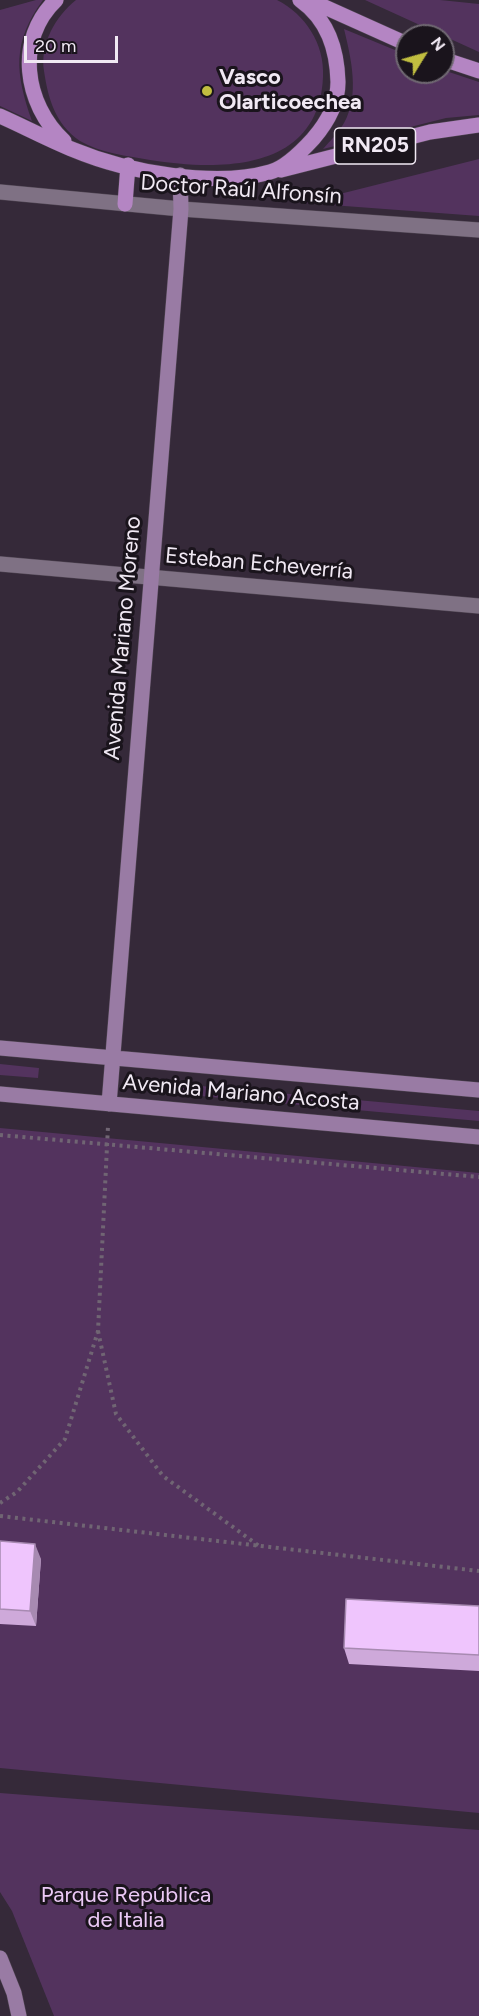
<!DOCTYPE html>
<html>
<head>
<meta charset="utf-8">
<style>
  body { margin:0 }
  #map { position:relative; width:479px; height:2016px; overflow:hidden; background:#352939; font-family:Figtree,sans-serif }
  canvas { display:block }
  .north { position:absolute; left:395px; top:24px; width:60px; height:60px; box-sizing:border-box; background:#1a141c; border:2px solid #706972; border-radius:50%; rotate:53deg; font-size:16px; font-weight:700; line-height:24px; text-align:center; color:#f1e9f4 }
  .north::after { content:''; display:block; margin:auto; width:21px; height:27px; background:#c1be40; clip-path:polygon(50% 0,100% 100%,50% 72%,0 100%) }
  .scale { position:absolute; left:24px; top:36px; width:94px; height:27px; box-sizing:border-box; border:3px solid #f1e9f4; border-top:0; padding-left:8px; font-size:18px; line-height:21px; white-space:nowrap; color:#f1e9f4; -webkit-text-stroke:4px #1a141c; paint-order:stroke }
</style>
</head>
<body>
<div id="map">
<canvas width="479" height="2016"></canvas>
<div class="north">N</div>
<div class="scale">20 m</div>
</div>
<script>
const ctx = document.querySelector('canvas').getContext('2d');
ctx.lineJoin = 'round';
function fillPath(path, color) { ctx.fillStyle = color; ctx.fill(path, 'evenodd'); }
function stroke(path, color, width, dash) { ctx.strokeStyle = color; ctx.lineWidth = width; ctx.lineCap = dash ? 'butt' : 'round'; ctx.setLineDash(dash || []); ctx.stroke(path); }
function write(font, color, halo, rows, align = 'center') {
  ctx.font = font + ' Figtree,sans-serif'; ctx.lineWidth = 6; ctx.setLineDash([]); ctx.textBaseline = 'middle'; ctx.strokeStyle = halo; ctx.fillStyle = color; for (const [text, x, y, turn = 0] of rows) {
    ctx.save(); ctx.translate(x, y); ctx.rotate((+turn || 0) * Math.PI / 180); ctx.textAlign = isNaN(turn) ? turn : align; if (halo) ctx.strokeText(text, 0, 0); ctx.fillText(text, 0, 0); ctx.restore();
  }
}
const green = new Path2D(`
  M36,0h7c-31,42 -28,73 -11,121l-32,-15v-96z
  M76,0h201c28,14 48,44 46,77 -4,95 -103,94 -173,83 -22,-4 -50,-7 -70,-19 -25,-17 -32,-43 -36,-70 -4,-27 11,-54 32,-71z
  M365,0h75l39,4v48z
  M344,29l63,26v17h36v-2l36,12v33l-33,3 -123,31c7,-8 16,-17 21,-26 16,-28 7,-65 0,-94z
  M479,159v57l-175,-13z
  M0,1064l39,4 -1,10 -38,-3z
  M179,1084l300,27v10l-301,-27z
  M0,1128l479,45v640l-479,-45z
  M0,1793l479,37v186h-425l-42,-105 -12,-19z`);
const path = new Path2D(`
  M0,1135l479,42
  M98,1331l18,83 47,62 96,70
  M0,1503l17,-11 48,-53 33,-108 10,-205
  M0,1516l479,55`);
const street = new Path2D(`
  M0,192l181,17 298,21
  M0,564l479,42`);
const secondary = new Path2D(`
  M0,1048l479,42
  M0,1094l479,43
  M109,1104l72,-895 -1,-34
  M0,1958l14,35 5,23`);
const primary = new Path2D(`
  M56,0c-41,39 -32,104 8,141
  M309,0l98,44
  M443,59l36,12
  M0,116c25,11 49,24 74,34 53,22 140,38 196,22 15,-4 33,-22 43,-33 13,-15 25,-35 25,-57 -1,-33 -10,-62 -38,-82
  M281,170l149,-38 49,-7
  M125,204l3,-39`);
const wall = new Path2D(`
  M0,1541l41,18 -5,67 -36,-2z
  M479,1606v65l-130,-7 -5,-16z`);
const shadedWall = new Path2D(`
  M35,1544l6,15 -5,67 -6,-15z`);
const building = new Path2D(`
  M0,1541l35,3 -5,67 -30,-2z
  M346,1599l133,7v49l-135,-7z`);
const markers = [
  [207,91,6,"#c1be40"]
];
const shields = [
  [375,146,81]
];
const shieldNames = [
  ["RN205",375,146]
];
const poiNames = [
  ["Vasco",219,78],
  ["Olarticoechea",219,103]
];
const streetNames = [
  ["Doctor Raúl Alfonsín",241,190,4],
  ["Esteban Echeverría",259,564,5],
  ["Avenida Mariano Moreno",123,638,-85],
  ["Avenida Mariano Acosta",241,1093,5]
];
const parkNames = [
  ["Parque República",126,1896],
  ["de Italia",126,1921]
];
fillPath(green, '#53335e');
stroke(street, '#504653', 16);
stroke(secondary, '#504653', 16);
stroke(primary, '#504653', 16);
stroke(path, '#706573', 4, [3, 4.5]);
stroke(street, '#7f7184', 15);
stroke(secondary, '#997ba4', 15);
stroke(primary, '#b485c3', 15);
fillPath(wall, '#cea9da');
fillPath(shadedWall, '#a78ab1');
fillPath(building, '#efc5fd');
stroke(building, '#a78ab1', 1.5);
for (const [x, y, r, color] of markers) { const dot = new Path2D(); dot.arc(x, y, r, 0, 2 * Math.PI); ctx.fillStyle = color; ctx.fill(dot); stroke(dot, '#1a141c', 2); }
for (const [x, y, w] of shields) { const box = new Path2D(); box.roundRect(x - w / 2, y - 18, w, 36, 4.5); ctx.fillStyle = '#1a141c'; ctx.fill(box); stroke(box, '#f1e9f4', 1.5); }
write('bold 21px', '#f1e9f4', null, shieldNames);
write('bold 22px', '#f1e9f4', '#1a141c', poiNames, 'left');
write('22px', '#f1e9f4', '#1a141c', streetNames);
write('22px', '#ebc9f6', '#1a141c', parkNames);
</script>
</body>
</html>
